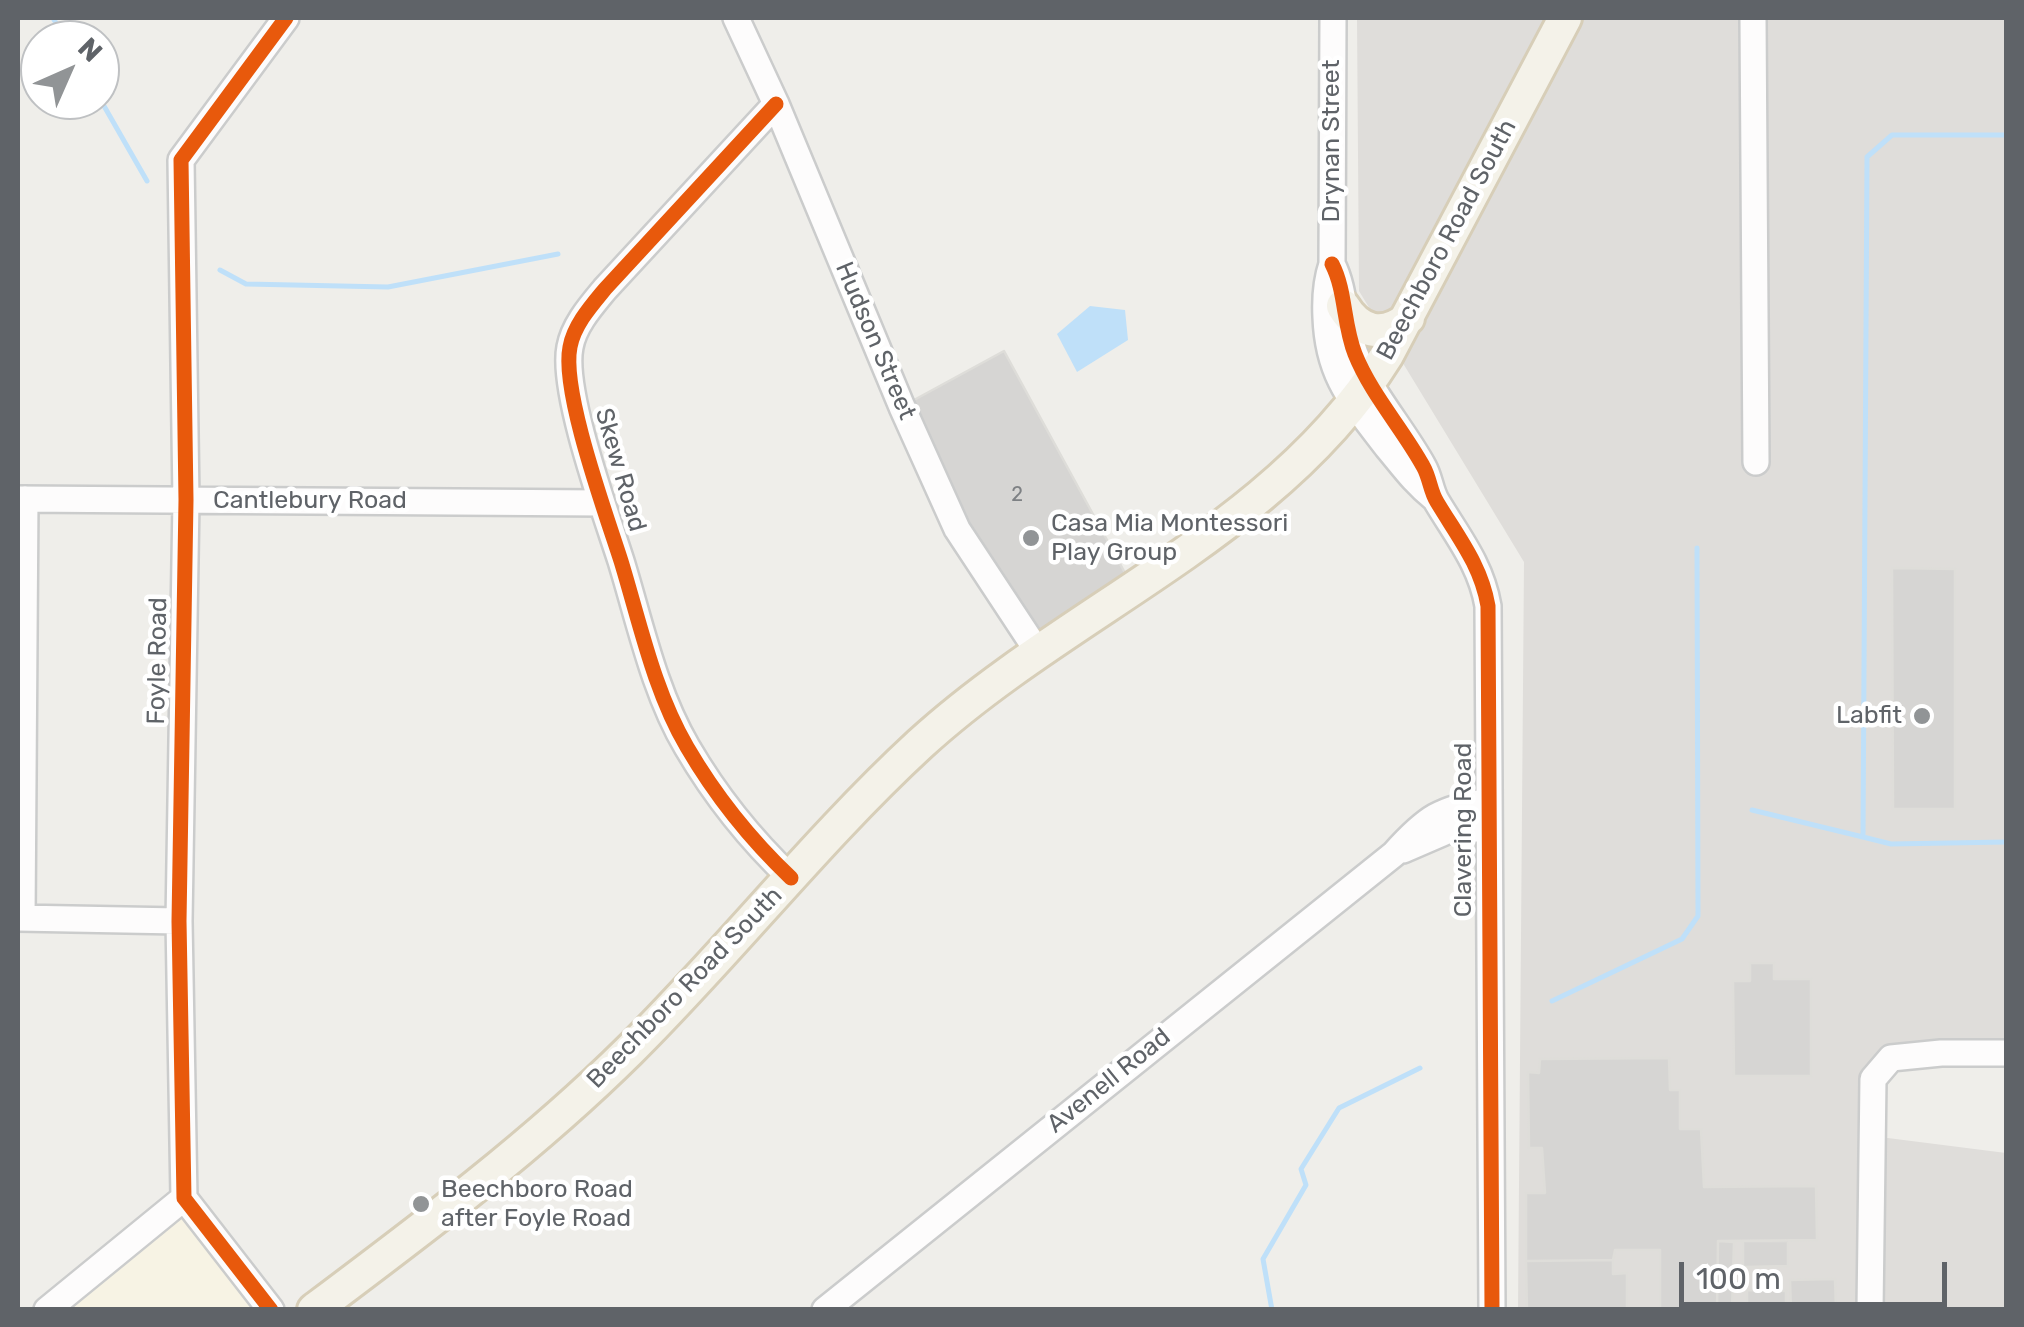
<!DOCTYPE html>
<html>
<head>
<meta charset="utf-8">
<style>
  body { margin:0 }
  #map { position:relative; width:2024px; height:1327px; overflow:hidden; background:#efeeea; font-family:Rubik,sans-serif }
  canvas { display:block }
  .frame { position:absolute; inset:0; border:20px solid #5f6368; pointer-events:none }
  .north { position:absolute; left:20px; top:20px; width:100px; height:100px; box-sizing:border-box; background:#fff; border:2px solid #bfc1c3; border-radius:50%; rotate:45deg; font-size:28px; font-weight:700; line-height:40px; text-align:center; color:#5f6368 }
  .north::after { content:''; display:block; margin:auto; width:35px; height:45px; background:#919496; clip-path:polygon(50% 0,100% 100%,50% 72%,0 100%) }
  .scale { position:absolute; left:1679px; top:1262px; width:268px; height:45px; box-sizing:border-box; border:5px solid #5f6368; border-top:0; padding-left:12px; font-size:30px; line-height:35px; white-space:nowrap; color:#5f6368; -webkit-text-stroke:8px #fff; paint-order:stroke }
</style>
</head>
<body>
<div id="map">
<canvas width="2024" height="1327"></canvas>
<div class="frame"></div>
<div class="north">N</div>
<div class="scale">100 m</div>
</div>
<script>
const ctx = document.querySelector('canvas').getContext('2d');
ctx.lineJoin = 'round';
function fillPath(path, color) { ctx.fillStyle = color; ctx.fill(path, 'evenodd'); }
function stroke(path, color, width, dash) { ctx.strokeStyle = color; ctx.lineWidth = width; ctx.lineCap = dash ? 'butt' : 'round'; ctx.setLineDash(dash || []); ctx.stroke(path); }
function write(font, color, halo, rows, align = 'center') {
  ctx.font = font + ' Rubik,sans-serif'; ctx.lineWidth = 9; ctx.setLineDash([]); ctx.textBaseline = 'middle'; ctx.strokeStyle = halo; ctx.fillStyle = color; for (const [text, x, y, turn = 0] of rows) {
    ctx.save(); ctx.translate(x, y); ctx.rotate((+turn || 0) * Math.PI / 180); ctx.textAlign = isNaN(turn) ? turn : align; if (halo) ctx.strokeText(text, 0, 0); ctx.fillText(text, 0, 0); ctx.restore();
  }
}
const commercial = new Path2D(`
  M181,1201l84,109h-217z`);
const industrial = new Path2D(`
  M1357,18h649v1035l-115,5 -19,78 134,17v156h-488l6,-747 -165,-271z`);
const water = new Path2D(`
  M1090,306l35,4 3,30 -51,32 -20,-38z`);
const stream = new Path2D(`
  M53,18l13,22
  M100,99l47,82
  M220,270l26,14 142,3 170,-33
  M1752,810l111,27 4,-680 25,-22h114
  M1863,837l28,7 115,-2
  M1552,1001l130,-62 16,-23 -1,-368
  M1272,1310l-9,-51 43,-74 -5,-16 38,-61 81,-40`);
const building = new Path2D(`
  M1004,351l127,233 -100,54 -128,-232z
  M1892,568l63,1v240h-62z
  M1750,963h24v16h37v97h-77l-1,-95h17z
  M1669,1058l1,32h10v39h21l3,58 112,-1 1,54 -99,1 -1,69h-57v-60h-45l-2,10 -87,1v-68h19l-3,-45h-13l-1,-76 11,1 1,-14z
  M1718,1241l16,1 -2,68h-15z
  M1743,1241h45v25l-45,1z
  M1613,1260v14l14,-1v37h-100l-1,-49z
  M1835,1279l1,31h-45l-1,-30z
  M1747,1290l39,1v19h-39z`);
const minor = new Path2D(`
  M736,18l40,86 126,303 55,122 81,123
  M1333,18l-1,246c-6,18 -7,34 -6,53 2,60 27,85 61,130 16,19 27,35 47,51
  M1753,18l3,444
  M776,104l-171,185c-14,17 -31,36 -35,58 -9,44 36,167 51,214 19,62 33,130 66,186 28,48 64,93 104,131
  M1332,264c14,27 11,60 23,90 16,40 47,74 68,112 7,12 7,25 14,36 21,35 44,63 51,104l4,704
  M18,499l584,4
  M1403,850l44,-19 42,-3
  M18,918l161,3
  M22,918l3,-419
  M47,1310l137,-112
  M271,1310l-87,-112 -5,-277 7,-421 -5,-340 105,-142
  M825,1310l569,-456c32,-36 47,-46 95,-53
  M1870,1310l3,-231 18,-21 50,-5h65`);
const major = new Path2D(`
  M1343,306c16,26 40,33 65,12
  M314,1310c108,-81 219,-164 315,-259 100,-99 188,-212 291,-307 150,-137 357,-212 467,-389l178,-337`);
const cycleway = new Path2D(`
  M776,104l-171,185c-14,17 -31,36 -35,58 -9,44 36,167 51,214 19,62 33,130 66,186 28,48 64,93 104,131
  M1332,264c14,27 11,60 23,90 16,40 47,74 68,112 7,12 7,25 14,36 21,35 44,63 51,104l4,704
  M271,1310l-87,-112 -5,-277 7,-421 -5,-340 105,-142`);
const markers = [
  [1031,538,10,"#919496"],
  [1922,716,10,"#919496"],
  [421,1204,10,"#919496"]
];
const numberNames = [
  ["2",1017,495]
];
const streetNames = [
  ["Drynan Street",1332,141,-90],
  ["Beechboro Road South",1447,240,-62],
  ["Hudson Street",875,341,67],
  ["Skew Road",620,470,74],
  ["Cantlebury Road",310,501],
  ["Foyle Road",158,661,-89],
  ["Clavering Road",1464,830,-90],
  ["Beechboro Road South",685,988,-46],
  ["Avenell Road",1109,1081,-39]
];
const poiNames = [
  ["Casa Mia Montessori",1051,524],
  ["Play Group",1051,553],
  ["Labfit",1902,716,"right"],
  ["Beechboro Road",441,1190],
  ["after Foyle Road",441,1219]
];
fillPath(commercial, '#f7f3e4');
fillPath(industrial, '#dfddda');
fillPath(water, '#bfe0f9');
stroke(stream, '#bfe0f9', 5);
fillPath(building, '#d6d5d3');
stroke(building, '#deddd9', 2.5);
stroke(minor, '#cbcccc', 30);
stroke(major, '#d7ceb8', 38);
stroke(minor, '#fdfcfc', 25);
stroke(major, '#f4f2e9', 32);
stroke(cycleway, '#e8590c', 15);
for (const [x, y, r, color] of markers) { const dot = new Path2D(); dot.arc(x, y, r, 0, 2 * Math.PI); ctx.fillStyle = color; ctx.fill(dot); stroke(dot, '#fff', 4); }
write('20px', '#7e8184', null, numberNames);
write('25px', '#5f6368', '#fff', streetNames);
write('25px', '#5f6368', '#fff', poiNames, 'left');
</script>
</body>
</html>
